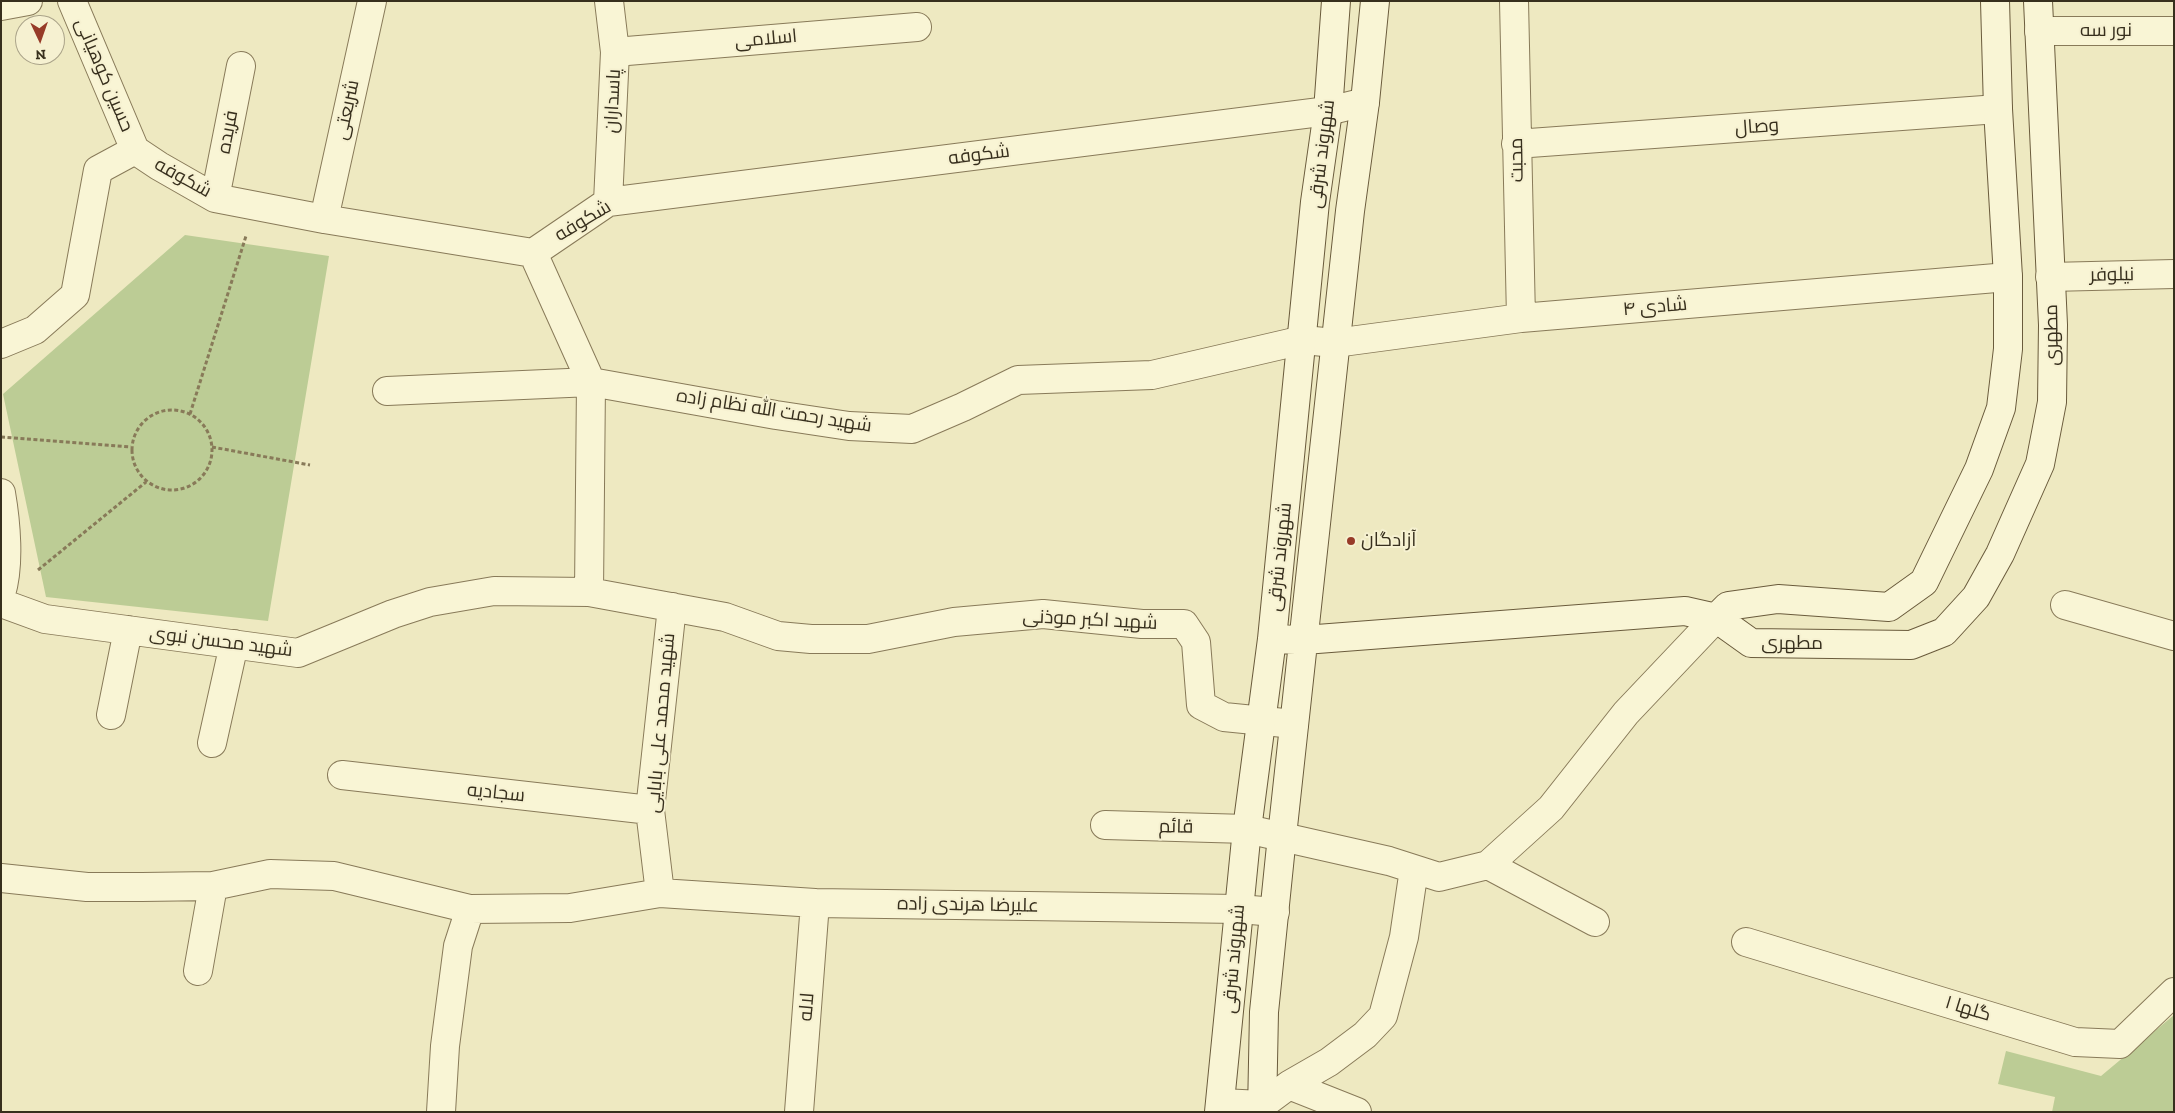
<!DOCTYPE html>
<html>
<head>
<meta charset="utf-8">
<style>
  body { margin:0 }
  #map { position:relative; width:2175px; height:1113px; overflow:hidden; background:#eee9c1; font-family:"Zilla Slab",serif }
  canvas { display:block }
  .frame { position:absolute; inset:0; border:2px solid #372f1d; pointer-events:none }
  .north { position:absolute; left:15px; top:15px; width:50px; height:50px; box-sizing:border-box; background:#f6f1d1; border:1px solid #aaa389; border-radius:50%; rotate:177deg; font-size:14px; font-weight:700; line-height:20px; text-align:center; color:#372f1d }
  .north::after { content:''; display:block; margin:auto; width:18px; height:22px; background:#973b28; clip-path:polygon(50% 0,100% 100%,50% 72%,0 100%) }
</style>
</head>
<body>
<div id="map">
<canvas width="2175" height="1113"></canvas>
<div class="frame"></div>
<div class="north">N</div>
</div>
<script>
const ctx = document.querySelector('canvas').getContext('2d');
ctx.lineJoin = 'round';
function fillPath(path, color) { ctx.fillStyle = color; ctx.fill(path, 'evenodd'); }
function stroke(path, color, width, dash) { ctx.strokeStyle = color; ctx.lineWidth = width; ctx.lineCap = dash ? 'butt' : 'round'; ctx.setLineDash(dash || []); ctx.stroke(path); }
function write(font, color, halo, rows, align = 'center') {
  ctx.font = font + ' "Zilla Slab",Cairo,serif'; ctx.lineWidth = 4; ctx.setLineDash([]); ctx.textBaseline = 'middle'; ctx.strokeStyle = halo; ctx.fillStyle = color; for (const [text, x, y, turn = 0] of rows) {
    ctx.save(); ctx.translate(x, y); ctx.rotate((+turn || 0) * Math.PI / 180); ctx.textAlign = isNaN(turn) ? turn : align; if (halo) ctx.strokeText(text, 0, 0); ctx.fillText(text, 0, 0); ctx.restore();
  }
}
const green = new Path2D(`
  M185,235l144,21 -61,365 -222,-24 -43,-203z
  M2174,1015v97h-122l3,-15 -57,-13 8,-33 95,25z`);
const path = new Path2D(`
  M132 450a40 40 0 1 1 80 0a40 40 0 1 1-80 0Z
  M190,414l56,-178
  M1,437l130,10
  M212,447l98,18
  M38,570l108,-88`);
const street = new Path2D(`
  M72,1l63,149
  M1514,1l7,317
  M1,6l27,-5
  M2039,31h135
  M615,52l302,-25
  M1516,144l482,-35
  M215,198l26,-132
  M608,202l7,-150 -6,-51
  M324,219l48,-218
  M533,253l58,129 -2,210
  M2050,277l124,-3
  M1,344l34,-14 40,-35 23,-125 37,-20 24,16 56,32 109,21 209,34 75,-51 720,-91 37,-9
  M387,391l204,-9 185,33 73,11 63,3 51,-22 55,-27 134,-5 151,-35 32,3 186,-25 487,-41
  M1,493c5,29 9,72 0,101
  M1,603l44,16 253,34 95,-39 37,-12 64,-11 95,1 136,25 53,19 33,3h57l86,-17 89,-8 99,10h42l12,18 5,63 23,12 70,7
  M2065,605l109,31
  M111,715l17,-85
  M212,743l22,-99
  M342,775l308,35
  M1105,825l142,4 142,32 50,16 49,-12 63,-57 75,-95 90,-95
  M1488,865l107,57
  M1,878l86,9h55l71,-1 57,-12 64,2 136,33 100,-1 90,-15 -10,-83 22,-203
  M660,893l155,10 424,6 36,3
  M1746,942l329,100 45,2 54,-52
  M198,971l15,-85
  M1289,1085l68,27
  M1221,1103l41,2 27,-20 40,-23 36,-27 18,-19 21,-79 10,-68
  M441,1112l4,-66 13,-100 12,-37
  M799,1112l16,-209`);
const secondary = new Path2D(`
  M1716,618l12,-12 50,-7 111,8 35,-25 55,-113 22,-61 7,-59v-72l-10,-168 -3,-108
  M1272,639l32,1 381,-29 31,7 35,25 160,2 33,-13 32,-35 24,-43 40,-90 12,-62 1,-77 -15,-324
  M1219,1112l28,-283 25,-190 43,-437 13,-91 8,-110
  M1262,1112l2,-100 18,-176 68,-625 15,-109 10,-101`);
const markers = [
  [1351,541,5,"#973b28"]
];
const streetNames = [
  ["نور سه",2106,31],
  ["اسلامی",766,39,-5],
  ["حسین کوهیانی",104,75,67],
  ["پاسداران",613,101,-87],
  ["شریعتی",347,110,-78],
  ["وصال",1757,127,-4],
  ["فریده",228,132,-79],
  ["شهروند شرقی",1322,154,-83],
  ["شکوفه",979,155,-7],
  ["محبت",1517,160,-91],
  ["شکوفه",183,178,29],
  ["شکوفه",583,221,-31],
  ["نیلوفر",2112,275,-1],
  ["شادی ۴",1655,307,-5],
  ["مطهری",2052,335,-91],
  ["شهید رحمت الله نظام زاده",774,411,9],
  ["شهروند شرقی",1280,557,-84],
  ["شهید اکبر موذنی",1090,620,3],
  ["شهید محسن نبوی",221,642,7],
  ["مطهری",1792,644],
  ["شهید محمد علی بابایی",661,723,-85],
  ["سجادیه",496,793,6],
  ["قائم",1176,827,1],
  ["علیرضا هرندی زاده",968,905,1],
  ["شهروند شرقی",1234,959,-85],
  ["لاله",807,1007,-85],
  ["گلها ۱",1968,1009,17]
];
const poiNames = [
  ["آزادگان",1361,541]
];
fillPath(green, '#bccc95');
stroke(street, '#887a59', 30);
stroke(secondary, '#6a5b3c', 30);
stroke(path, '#887a59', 3, [4, 2.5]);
stroke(street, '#f9f5d5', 28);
stroke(secondary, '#f9f5d5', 28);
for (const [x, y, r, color] of markers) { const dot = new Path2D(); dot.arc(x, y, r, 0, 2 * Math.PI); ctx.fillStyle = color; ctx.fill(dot); stroke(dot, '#f6f1d1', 2); }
write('19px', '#372f1d', '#f6f1d1', streetNames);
write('19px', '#372f1d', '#f6f1d1', poiNames, 'left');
</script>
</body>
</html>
